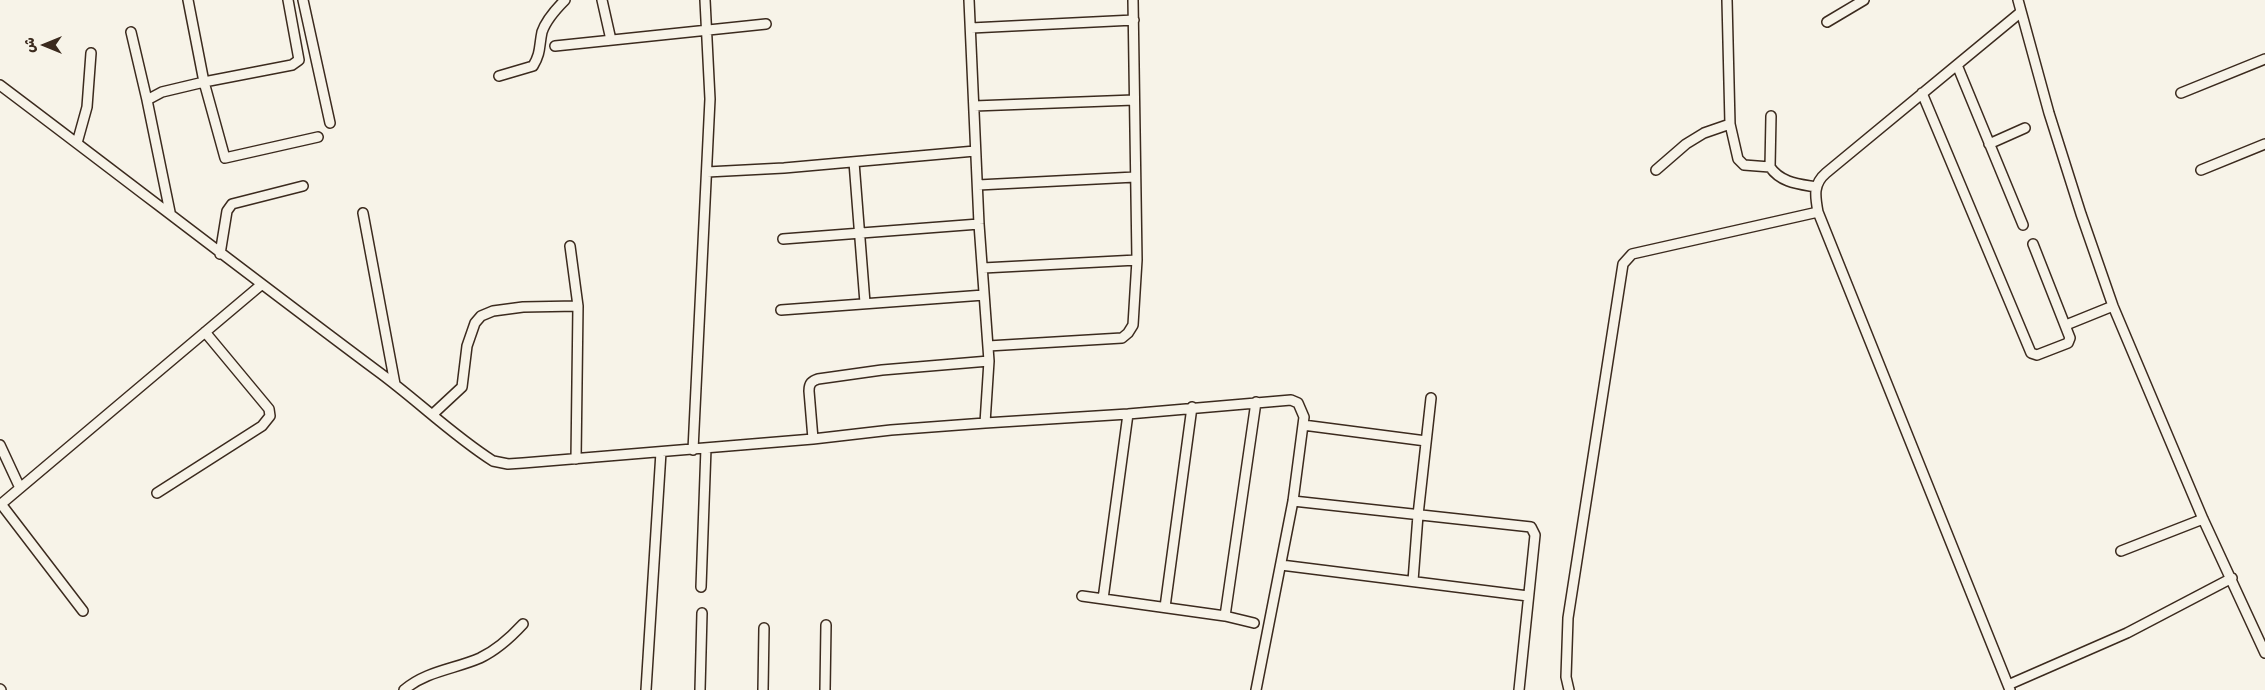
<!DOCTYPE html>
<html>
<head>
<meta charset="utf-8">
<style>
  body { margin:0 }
  #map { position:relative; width:2265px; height:690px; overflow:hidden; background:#f7f3e8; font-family:Caveat,"Playpen Sans Arabic",sans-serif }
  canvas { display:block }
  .north { position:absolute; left:20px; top:20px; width:50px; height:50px; -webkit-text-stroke:4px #f7f3e8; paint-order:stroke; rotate:270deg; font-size:14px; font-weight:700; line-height:20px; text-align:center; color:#3b2a1e }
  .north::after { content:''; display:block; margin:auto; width:18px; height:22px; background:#3b2a1e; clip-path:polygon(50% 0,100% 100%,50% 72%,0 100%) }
</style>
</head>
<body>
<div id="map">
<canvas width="2265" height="690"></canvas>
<div class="north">ش</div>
</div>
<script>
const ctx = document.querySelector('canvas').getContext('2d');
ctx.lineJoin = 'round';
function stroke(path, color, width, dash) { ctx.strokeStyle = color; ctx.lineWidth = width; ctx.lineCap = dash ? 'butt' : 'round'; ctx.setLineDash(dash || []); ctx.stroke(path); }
const minor = new Path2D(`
  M288,0l11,60 -7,5 -88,17 21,76 93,-21
  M303,0l27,123
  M602,0l9,40
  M1727,0l3,124 8,35 6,6 26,2
  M2018,0l31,113 32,101 32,92 90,213 62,134
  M1827,22l37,-22
  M971,28l163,-8
  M131,32l16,68
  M555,46l211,-22
  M1957,65l66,160
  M499,76l34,-10c8,-13 6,-20 9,-34 4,-12 14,-23 23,-32
  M0,85c126,95 250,191 376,285 40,29 76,65 117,91l15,3 15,-1 290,-24 78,-9 94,-7 4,-62 -10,-137 -10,-224
  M1922,93l109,260 6,2 31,-12 2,-5 -37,-94
  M2181,93l84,-34
  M974,106l160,-6
  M1771,116l-1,51c11,16 29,17 46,20
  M77,143l10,-36 4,-54
  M1989,144l36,-16
  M854,162l11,141
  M1656,170l30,-26 18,-11 26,-9
  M2201,170l64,-26
  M707,172l77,-4 191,-17
  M978,185l157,-8
  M170,212l-23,-112 15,-8 42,-10 -16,-82
  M363,213l32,171
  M783,239l196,-15
  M570,246l8,60 -2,153
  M220,254l7,-43 5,-7 71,-18
  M983,268l154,-8
  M781,310l203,-15
  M2066,325l47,-19
  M988,346l134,-8 6,-5 5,-8 4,-65 -4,-260
  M433,414l29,-27 5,-41 8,-23 6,-7 12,-5 30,-4 55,-1
  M985,423l143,-9 163,-14 7,3 6,14 -11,84 -37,189
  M1303,425l123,16
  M813,439l-4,-48c0,-8 3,-10 9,-12l64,-9 107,-9
  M0,445l20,43
  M693,450l17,-351 -5,-99
  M157,493l105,-67 8,-10 -1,-7 -64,-77
  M1293,501l238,26 4,8 -16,155
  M1,504l82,107
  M0,505l261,-220
  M2121,551l82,-32
  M1281,565l247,31
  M1413,581l5,-66 13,-117
  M701,587l5,-139
  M1082,596l143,20 29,7
  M1103,599l25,-185
  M1165,607l27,-200
  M1225,616l31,-214
  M2008,685l119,-52 105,-55
  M0,689l1,1
  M404,690c22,-19 51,-21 76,-32 17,-8 31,-21 43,-34
  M646,690l15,-238
  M700,690l2,-77
  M763,690l1,-62
  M825,690l1,-65
  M1569,690l-3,-13 2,-59 55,-354 9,-10 186,-42
  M2010,690l-192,-478c-3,-16 -5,-28 8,-39l195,-161`);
stroke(minor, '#3b2a1e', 12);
stroke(minor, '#f7f3e8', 9);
</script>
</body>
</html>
